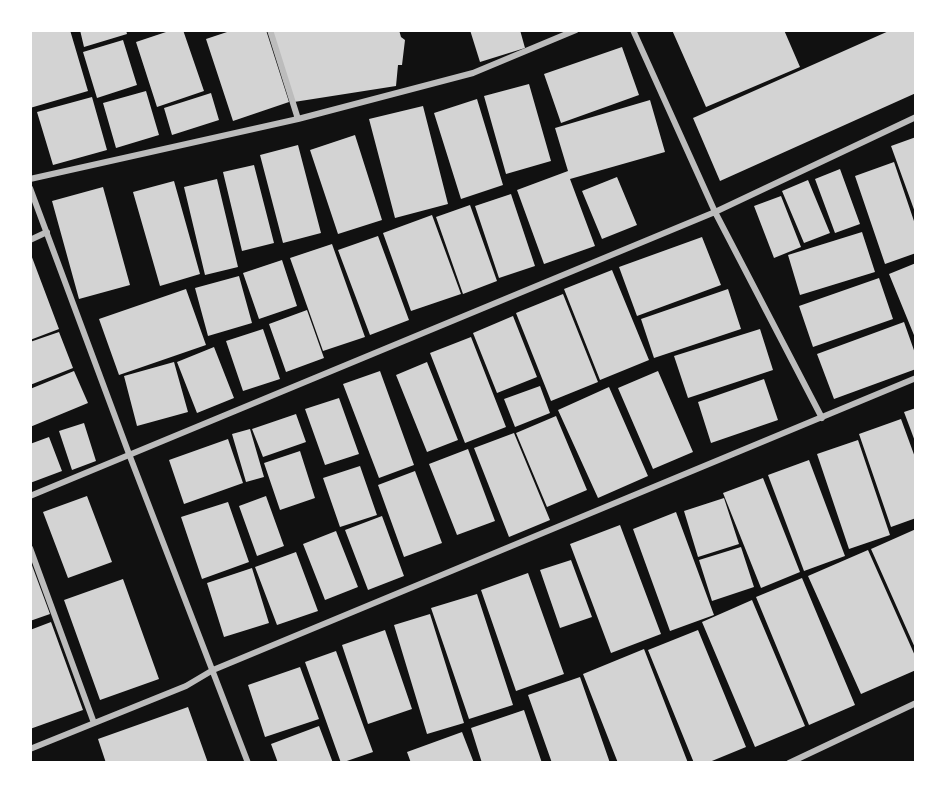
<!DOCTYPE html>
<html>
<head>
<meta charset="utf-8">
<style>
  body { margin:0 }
  #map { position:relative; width:946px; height:793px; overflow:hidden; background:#111; font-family:"IBM Plex Serif",serif }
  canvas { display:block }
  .frame { position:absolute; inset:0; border:32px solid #fff; pointer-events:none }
</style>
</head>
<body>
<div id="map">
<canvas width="946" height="793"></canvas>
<div class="frame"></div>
</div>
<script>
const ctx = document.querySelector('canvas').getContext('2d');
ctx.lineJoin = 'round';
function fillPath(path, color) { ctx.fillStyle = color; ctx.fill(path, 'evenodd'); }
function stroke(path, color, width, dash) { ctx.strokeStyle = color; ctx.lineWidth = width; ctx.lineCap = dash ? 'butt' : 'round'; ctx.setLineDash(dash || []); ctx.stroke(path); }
const building = new Path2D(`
  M30,30h40l18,61 -58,17z
  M80,30h46l1,4 -43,13z
  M172,30h11l21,61 -47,16 -21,-65z
  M233,30h33l23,72 -56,19 -27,-82z
  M272,30h127l2,7 4,3 -3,25h-4l-2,21 -102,16z
  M470,30h50l5,18 -45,14z
  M672,30h112l16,37 -94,40z
  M891,30h25v63l-196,88 -27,-63z
  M123,40l14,45 -40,13 -14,-46z
  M622,47l17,48 -78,28 -17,-49z
  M529,84l22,77 -45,13 -22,-78z
  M146,91l13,44 -43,13 -13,-45z
  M211,93l8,27 -47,15 -8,-27z
  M92,97l15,53 -54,15 -16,-53z
  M477,99l26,86 -42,14 -27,-86z
  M650,100l15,52 -95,27 25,67 -51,18 -27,-74 51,-19 -13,-43z
  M423,106l25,98 -53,14 -26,-99z
  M355,135l27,85 -44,14 -28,-84z
  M916,137v78l-25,-69z
  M298,145l23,88 -38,10 -23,-88z
  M894,162l22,65v26l-31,11 -30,-88z
  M254,165l20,78 -32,8 -19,-79z
  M840,169l20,55 -25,9 -20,-54z
  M617,177l20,48 -35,14 -20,-48z
  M217,179l21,88 -33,8 -21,-88z
  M808,180l22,53 -26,10 -22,-52z
  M174,181l26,93 -40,12 -27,-94z
  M103,187l27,98 -51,14 -27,-98z
  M511,194l24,72 -36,12 -24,-72z
  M781,196l20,51 -27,11 -20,-52z
  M470,205l27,76 -34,13 -27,-77z
  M432,215l29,79 -50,17 -28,-78z
  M862,232l13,40 -75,23 -12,-40z
  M378,236l31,84 -39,15 -32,-85z
  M702,237l19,48 -84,31 -18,-49z
  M332,244l33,93 -42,14 -33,-93z
  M30,252l29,77 -29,11z
  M282,260l15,46 -38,13 -16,-46z
  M916,263v77l-27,-66z
  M612,270l37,90 -49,20 -36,-91z
  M239,276l13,47 -44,13 -13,-48z
  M879,278l14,41 -80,28 -14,-41z
  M186,289l20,56 -87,30 -20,-56z
  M728,289l13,40 -87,29 -13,-39z
  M563,294l35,88 -47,19 -35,-88z
  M307,310l17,48 -38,14 -17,-48z
  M513,316l24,61 -40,16 -24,-60z
  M904,322l12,34v13l-82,30 -17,-45z
  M263,329l17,50 -37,12 -17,-50z
  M760,329l13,41 -85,28 -14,-42z
  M59,332l14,36 -43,17v-43z
  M471,337l35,90 -41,16 -35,-90z
  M214,347l20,51 -37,15 -20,-51z
  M174,362l14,50 -51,14 -13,-50z
  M427,362l31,78 -31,12 -31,-77z
  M74,371l14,32 -58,24v-38z
  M380,371l34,94 -35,13 -36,-94z
  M658,371l35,81 -40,17 -35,-81z
  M764,379l14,41 -67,23 -13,-41z
  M540,386l10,27 -35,14 -11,-28z
  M609,387l39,89 -50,22 -40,-88z
  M339,398l20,56 -34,11 -20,-56z
  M916,408v36l-12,-32z
  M296,414l10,28 -43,15 -11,-28z
  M556,416l31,74 -40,17 -31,-74z
  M901,419l15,41v58l-25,9 -32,-93z
  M84,423l12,38 -24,9 -13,-39z
  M250,429l14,48 -18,5 -14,-48z
  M514,433l36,87 -41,17 -35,-89z
  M49,437l13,34 -32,12v-39z
  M228,439l15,44 -59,21 -15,-44z
  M858,440l32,95 -41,14 -32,-95z
  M468,449l27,72 -38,14 -28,-71z
  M300,451l15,47 -35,12 -16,-47z
  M809,460l36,96 -41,15 -36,-96z
  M360,466l17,49 -37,12 -17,-49z
  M415,471l27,72 -38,14 -26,-72z
  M763,478l37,94 -39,16 -38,-95z
  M87,496l25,66 -44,16 -25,-66z
  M266,496l18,50 -27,10 -18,-50z
  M724,498l15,46 -41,13 -14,-46z
  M228,502l21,60 -47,17 -21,-62z
  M676,512l38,103 -44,16 -37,-102z
  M382,516l22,60 -36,14 -23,-60z
  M620,525l41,109 -50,19 -41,-109z
  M916,529v121l-45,-101z
  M336,531l22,56 -33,13 -22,-56z
  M741,547l13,40 -42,14 -13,-41z
  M868,550l48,108v12l-55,24 -53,-118z
  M296,552l22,59 -41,14 -22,-58z
  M30,560l20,54 -20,7z
  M571,560l21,57 -32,11 -20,-58z
  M252,568l17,55 -45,14 -17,-54z
  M528,573l36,101 -48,17 -35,-101z
  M802,578l53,127 -46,20 -53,-128z
  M123,579l36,100 -59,21 -36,-100z
  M477,594l36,111 -44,14 -38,-111z
  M752,600l53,126 -50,21 -53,-125z
  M430,614l34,109 -37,11 -33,-109z
  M51,622l32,88 -53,19v-99z
  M385,630l27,79 -44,15 -26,-79z
  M698,630l48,117 -39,16h-13l-46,-113z
  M644,649l44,114h-70l-35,-89z
  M336,651l37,101 -32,11 -36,-101z
  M300,667l19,52 -54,18 -17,-52z
  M580,677l30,86h-58l-24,-68z
  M188,707l20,56h-102l-8,-24z
  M524,710l18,53h-60l-11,-35z
  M319,726l14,37h-55l-7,-19z
  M462,732l12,31h-63l-4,-11z`);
const minor = new Path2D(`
  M270,30l28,89
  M633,30l82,182 107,206
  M30,179l268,-60 175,-46 103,-43
  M30,188l99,266 119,309
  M30,240l17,-8
  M30,496l685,-284 201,-95
  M30,548l64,175
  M30,749l156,-63 27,-16 703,-292
  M789,763l127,-60`);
fillPath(building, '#d3d3d3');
stroke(minor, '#bcbcbc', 6);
</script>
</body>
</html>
